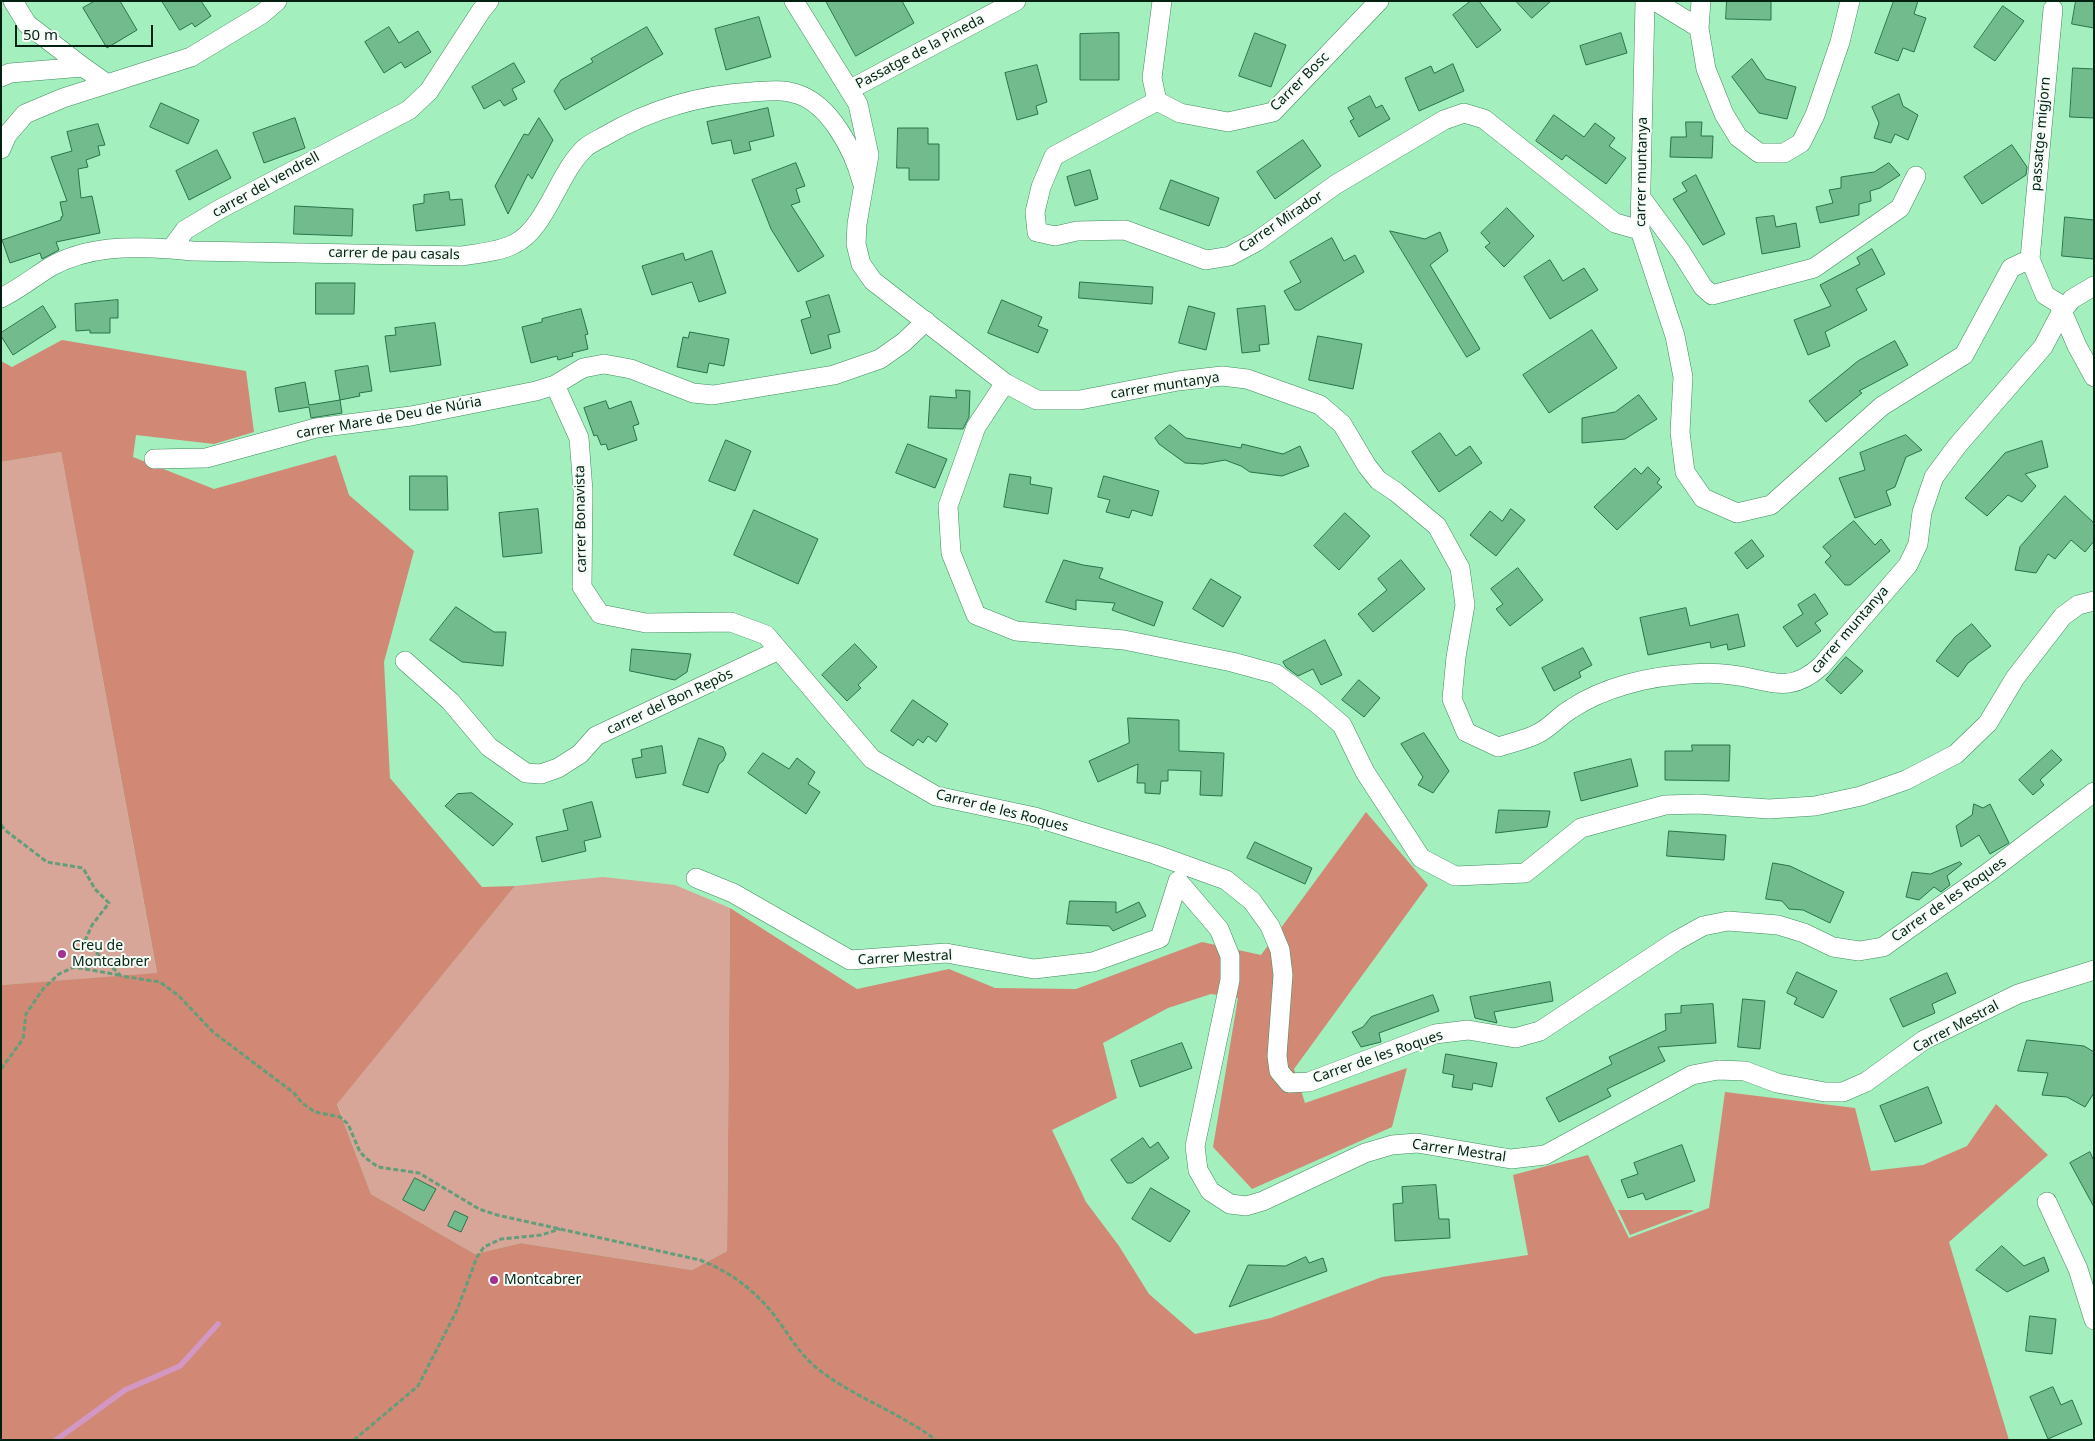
<!DOCTYPE html>
<html>
<head>
<meta charset="utf-8">
<style>
  body { margin:0 }
  #map { position:relative; width:2095px; height:1441px; overflow:hidden; background:#a3efbe; font-family:"Noto Sans",sans-serif }
  canvas { display:block }
  .frame { position:absolute; inset:0; border:2px solid #022110; pointer-events:none }
  .scale { position:absolute; left:15px; top:25px; width:138px; height:22px; box-sizing:border-box; border:2px solid #022110; border-top:0; padding-left:6px; font-size:15px; line-height:18px; white-space:nowrap; color:#022110; -webkit-text-stroke:4px #f6fdf8; paint-order:stroke }
</style>
</head>
<body>
<div id="map">
<canvas width="2095" height="1441"></canvas>
<div class="frame"></div>
<div class="scale">50 m</div>
</div>
<script>
const ctx = document.querySelector('canvas').getContext('2d');
ctx.lineJoin = 'round';
function fillPath(path, color) { ctx.fillStyle = color; ctx.fill(path, 'evenodd'); }
function stroke(path, color, width, dash) { ctx.strokeStyle = color; ctx.lineWidth = width; ctx.lineCap = dash ? 'butt' : 'round'; ctx.setLineDash(dash || []); ctx.stroke(path); }
function write(font, color, halo, rows, align = 'center') {
  ctx.font = font + ' "Noto Sans",sans-serif'; ctx.lineWidth = 4; ctx.setLineDash([]); ctx.textBaseline = 'middle'; ctx.strokeStyle = halo; ctx.fillStyle = color; for (const [text, x, y, turn = 0] of rows) {
    ctx.save(); ctx.translate(x, y); ctx.rotate((+turn || 0) * Math.PI / 180); ctx.textAlign = isNaN(turn) ? turn : align; if (halo) ctx.strokeText(text, 0, 0); ctx.fillText(text, 0, 0); ctx.restore();
  }
}
const green = new Path2D(`
  M61,452l96,522 -156,11v-523z
  M603,877l72,8 55,23 -3,343 -35,19 -171,-27 -46,11 -104,-60 -34,-91 178,-217z`);
const forest = new Path2D(`
  M62,340l184,31 8,61 -40,12 -78,-9 -3,22 81,32 122,-34 13,40 65,56 -30,111 6,116 92,109 33,-1 -178,218 34,90 104,60 46,-11 171,27 35,-19 3,-343 127,81 92,-20 46,19 81,1 126,-47 59,13 105,-143 62,73 -134,184 11,34 102,-35 -15,59 -140,62 -39,-42 25,-149 -27,-4 -43,14 -65,35 14,55 -65,32 34,72 33,44 30,48 46,40 76,-16 111,-41 146,-22 -15,-80 75,-20 41,83 80,-30 16,-116 130,16 16,63 52,-6 44,-19 29,-42 52,51 -99,87 60,198h-2008v-455l156,-12 -96,-521 -60,10v-101l11,6z
  M1618,1210h74l2,1 -64,24z`);
const stream = new Path2D(`
  M56,1440l69,-50 55,-24 38,-42`);
const building = new Path2D(`
  M95,1h25l17,29 -30,18 -24,-40z
  M162,1h39l10,15 -16,11 -3,-4 -12,7z
  M826,1h76l12,22 -58,33z
  M1471,1h8l22,29 -24,18 -24,-33z
  M1516,1h35l-19,17z
  M1727,1h44v19l-45,-1z
  M1894,1h24l-4,13 12,4 -12,34 -11,-4 -5,13 -23,-8z
  M2076,1h18v27l-22,-4z
  M2003,6l21,15 -29,40 -21,-14z
  M759,17l12,40 -45,13 -11,-41z
  M389,27l10,16 19,-12 13,21 -26,16 -4,-6 -17,11 -19,-31z
  M647,27l16,27 -98,56 -11,-19 7,-11 32,-18 -2,-3z
  M1119,33v47h-39v-46z
  M1255,33l31,12 -15,42 -32,-11z
  M1621,33l6,20 -41,12 -6,-19z
  M1752,59l14,20 30,8 -9,32 -28,-6 -27,-36z
  M514,63l11,19 -13,7 5,10 -13,7 -4,-6 -16,9 -12,-22z
  M1453,64l11,27 -45,20 -14,-33 26,-12 3,7z
  M1037,65l10,37 -11,4 2,8 -21,6 -12,-47z
  M2073,68l21,1v49l-24,-1z
  M1899,94l4,12 15,9 -10,25 -13,-6 -4,9 -17,-5 5,-15 -7,-16z
  M1370,96l6,12 6,-3 8,14 -31,18 -9,-16 4,-2 -6,-11z
  M161,103l38,17 -11,24 -38,-17z
  M768,108l6,28 -25,6 2,8 -17,4 -3,-14 -19,4 -5,-22z
  M1554,115l30,22 11,-14 20,15 -6,8 17,12 -20,26 -40,-29 -4,5 -26,-19z
  M295,118l10,30 -41,15 -11,-30z
  M539,118l14,22 -21,39 -4,-5 -20,40 -13,-28 29,-52 4,1z
  M1686,122h16l-1,14h12l-1,22 -42,-1 1,-20h15z
  M98,124l7,21 -7,1 2,9 -14,5 2,7 -10,2 3,29 11,-2 8,37 -44,9 3,8 -17,9 -2,-6 -30,10 -8,-23 59,-20v-3l2,-1 -3,-14 7,-1 -16,-44 21,-6 -5,-19z
  M898,128h30v16h11v36h-30v-12h-12z
  M1303,140l18,26 -46,33 -18,-27z
  M2012,145l15,22 -1,8 -44,29 -18,-27z
  M217,150l14,28 -42,22 -13,-29z
  M796,163l9,23 -9,3 4,13 -9,3 33,51 -26,16 -27,-43 -19,-49z
  M1889,163l11,12 -20,13 -10,3 1,10 -12,3v11l-39,8 -4,-16 17,-4 -4,-13 12,-2v-11l33,-5z
  M1090,170l8,29 -23,7 -8,-29z
  M1696,175l29,59 -22,11 -30,-46 14,-8 -5,-8z
  M1171,180l48,18 -10,28 -49,-17z
  M449,192l1,8 12,-1 3,26 -49,6 -3,-26 11,-2v-8z
  M295,206l58,3 -1,27 -58,-2z
  M1507,208l27,28 -30,31 -19,-20 5,-4 -9,-10z
  M1774,216l2,11 20,-4 4,24 -38,7 -6,-36z
  M2065,217l29,3v39l-32,-3z
  M1390,231l35,8 15,-7 8,19 -18,14 50,84 -13,8z
  M1332,238l12,23 11,-6 9,17 -64,38h-5l-11,-19 17,-9 -11,-20z
  M1872,249l13,25 -29,15 11,21 -42,22 5,14 -22,9 -14,-35 37,-14 -11,-21 40,-21 -3,-6z
  M712,251l14,42 -27,9 -7,-20 -40,13 -10,-29 41,-13 2,7z
  M1550,260l13,21 21,-13 14,22 -48,29 -26,-42z
  M1080,282l73,5 -1,17 -73,-6z
  M316,283h39l-1,31h-38z
  M829,295l11,37 -12,3 3,13 -20,6 -10,-34 10,-3 -5,-15z
  M118,300v18h-8v15h-20v-3l-14,1 -1,-27z
  M1002,300l40,17 -4,9 10,4 -10,23 -50,-20z
  M43,306l13,21 -43,28 -12,-19v-3z
  M1189,306l26,7 -9,37 -27,-7z
  M1265,306l4,38 -10,1 1,6 -18,2 -5,-44z
  M581,309l7,25 -3,1 3,14 -16,4 1,3 -15,4 -1,-4 -26,7 -9,-36 20,-5v-3z
  M435,323l6,42 -51,7 -5,-36 11,-1 -1,-7z
  M1592,330l25,38 -68,45 -26,-38z
  M690,332l39,7 -5,27 -15,-3 -2,10 -30,-6 6,-30 5,1z
  M1318,336l44,8 -9,45 -44,-9z
  M1895,341l13,24 -49,26 3,2 -36,29 -17,-21 49,-40z
  M368,366l4,25 -13,2 1,3 -20,4 2,13 -31,5 -2,-11 -30,5 -4,-24 30,-6 4,23 31,-5 -5,-29z
  M956,390l14,1 -1,26 -6,12 -35,-1 2,-32 26,2z
  M1639,395l18,24 -32,20 -43,4v-25l33,-6z
  M606,401l3,8 22,-8 8,23 -6,2 4,14 -29,10 -2,-6 -5,1 -4,-10 -3,1 -10,-28z
  M1170,425l16,13 55,10 1,-4 41,10 17,-8 9,20 -27,10 -32,-4 -9,-6 -16,-6 -22,4 -18,-1 -26,-19 -4,-6z
  M1440,433l16,23 14,-10 12,17 -43,29 -27,-40z
  M1906,435l16,15 -16,7 -11,30 -9,4 5,14 -36,13 -16,-40 26,-8 -5,-17z
  M726,440l25,11 -16,40 -26,-10z
  M2042,441l6,26 -23,7 11,12 -14,16 -14,-7 -21,21 -22,-18 40,-45z
  M908,444l39,15 -12,29 -39,-15z
  M1648,467l12,12 -3,4 5,4 -45,43 -23,-23 41,-39 6,6z
  M1010,474l21,3 -1,7 22,4 -4,26 -44,-7z
  M410,476h37l1,34h-38z
  M1104,476l55,15 -7,25 -20,-6 -3,8 -23,-6 4,-12 -12,-3z
  M2065,496l29,27v18l-9,11 -14,-12 -16,19 -7,-5 -12,19 -21,-3 5,-23z
  M538,509l4,44 -39,4 -4,-44z
  M1511,509l14,11 -29,36 -26,-21 20,-24 12,10z
  M754,510l64,29 -20,45 -64,-29z
  M1345,513l25,23 -31,34 -25,-24z
  M1854,521l21,24 6,-6 9,12 -40,34h-5l-20,-23 6,-6 -8,-9z
  M1752,540l12,16 -17,13 -12,-16z
  M1064,560l19,5 20,3 -4,10 64,24 -9,24 -42,-16 3,-7 -39,-3v10l-30,-8z
  M1401,560l24,29 -52,43 -15,-18 29,-24 -9,-11z
  M1518,568l25,32 -33,26 -14,-17 7,-5 -12,-15z
  M1211,579l30,18 -18,30 -30,-18z
  M1815,594l13,20 -13,9 6,8 -24,16 -14,-20 20,-13 -5,-9z
  M456,607l38,25h12l-3,34 -41,-4 -32,-22z
  M1686,608l4,18 48,-12 7,32 -17,4 -1,-6 -16,4 -1,-6 -62,13 -8,-37z
  M1972,624l19,22 -23,17 -10,14 -22,-16 19,-24z
  M1325,640l17,35 -21,10 -8,-16 -15,7 -12,-9 -3,-5z
  M855,644l22,23 -19,18 3,3 -14,13 -25,-26z
  M1583,648l9,17 -13,7 2,5 -27,14 -12,-23z
  M632,649l59,5 -4,18 -12,8 -45,-9z
  M1846,657l17,14 -22,23 -15,-14z
  M1359,680l21,18 -16,19 -22,-17z
  M913,700l35,24 -12,18 -8,-6 -5,7 -5,-4 -5,7 -22,-15z
  M1128,718l51,2v31l45,2 -2,43 -22,-1 1,-24 -33,-1v11h-7l-1,13 -15,-1v-10h-8l1,-19 -40,18 -9,-21 40,-18z
  M1424,733l25,38 -16,22 -15,-8 5,-8 -22,-33z
  M699,738l24,9 3,7 -3,7 -4,3 -11,29 -25,-8z
  M1692,745h38l-1,36 -64,-1v-29h27z
  M662,746l4,27 -30,5 -4,-19 10,-2 -1,-7z
  M2052,750l10,10 -22,20 4,5 -11,10 -14,-15z
  M763,753l26,16 8,-11 18,14 -7,12 12,8 -14,22 -58,-41z
  M1631,759l7,27 -57,15 -7,-28z
  M472,793l41,31 -20,22 -48,-40 12,-12z
  M592,802l9,35 -17,4 2,10 -44,11 -6,-25 32,-7 -5,-20z
  M1974,804l9,4 7,-4 19,39 -19,11 -11,-19 -18,12 -5,-21 16,-11z
  M1499,810l51,1 -3,16 -51,6z
  M1669,831l57,4 -2,25 -57,-4z
  M1255,842l57,26 -7,16 -58,-26z
  M1960,862l2,2 -15,12 3,9 -9,7 -7,-5 -15,13 -13,-3 6,-25 18,2z
  M1773,863l17,3 54,26 -14,31 -27,-13 -14,-1 -7,-8 -16,-2z
  M1070,901l46,1v11l23,-11 7,14 -33,15 -4,-5 -42,-2z
  M1797,972l40,19 -14,27 -29,-14 3,-6 -10,-5z
  M1947,973l9,20 -24,11 3,9 -32,14 -13,-28z
  M1550,982l3,19 -59,11 3,11 -22,-5 -5,-21z
  M1433,995l6,16 -60,22 2,9 -20,5 -9,-15 11,-5 8,-10z
  M1743,999l22,2 -5,48 -22,-2z
  M1713,1004l3,39 -58,4 7,14 -58,28 4,7 -52,26 -13,-24 66,-34 -3,-7 57,-27 -1,-16 16,-1v-7z
  M2027,1040l57,6 10,6v41l-9,14 -18,-10 -25,-2 6,-22 -30,-2z
  M1182,1043l10,25 -52,19 -9,-26z
  M1446,1054l51,9 -5,24 -19,-4 -1,7 -20,-3 2,-12 -11,-2z
  M1928,1087l14,36 -47,19 -15,-36z
  M1143,1138l7,10 8,-6 11,16 -37,25h-5l-16,-23z
  M1682,1145l13,36 -49,19 -3,-7 -15,5 -7,-18 17,-6 -4,-11z
  M2090,1152l4,9v46l-24,-44z
  M415,1178l21,11 -12,22 -21,-11z
  M1436,1185l3,34h10l1,19 -55,3 -2,-37 10,-1 -1,-16z
  M1151,1188l39,23 -20,31 -38,-23z
  M455,1211l13,6 -7,15 -13,-6z
  M2002,1246l22,20 20,-9 5,14 -42,21 -31,-22z
  M1306,1257l3,6 14,-5 4,13 -98,36 19,-42 37,1z
  M2030,1316l26,3 -4,35 -26,-3z
  M2053,1387l8,18 11,-5 10,24 -34,15 -18,-42z`);
const path = new Path2D(`
  M1,825l4,5 42,32 36,6 12,21 14,14 -17,22 -8,18 19,15 18,18 39,6 19,14 34,36 81,61 8,10 13,9 25,5 8,7 12,28 7,7 11,8 41,6 60,36 18,6 203,45c32,13 53,29 75,56 14,19 25,39 43,53 37,29 81,43 118,71
  M1,1069l22,-30 3,-25 17,-25 16,-15 15,-7 45,8
  M354,1440l64,-54 39,-76 20,-53 7,-10 17,-8 40,-4 19,-6`);
const minor = new Path2D(`
  M13,1l14,23 56,43
  M794,1l64,103 11,51 -12,69 -1,20 5,20 12,17 132,102 32,17h43l98,-19 44,-5 25,3 73,26 22,19 25,42 11,14 18,12 41,34 23,42 5,37 -9,52 -4,42 14,33 32,15c12,-4 27,-7 39,-13 13,-6 22,-18 34,-25 33,-22 79,-33 119,-35 14,-1 29,-1 42,1 38,4 56,21 89,-9l87,-101 10,-21 4,-32 12,-35 23,-31 86,-99 19,-36 -4,-8 -13,-8 -15,-36 -19,9 -47,87 -82,51 -111,99 -34,8 -34,-15 -18,-26 -5,-40 3,-55 -8,-41 -35,-106 5,-229
  M1162,1l-10,77 5,23 23,12 48,9 45,-10 106,-111
  M1655,1l44,27 7,41 18,45 14,23 21,16h25l17,-10 14,-28 25,-73 10,-41
  M1699,28l2,-27
  M1,77l9,-4 73,-6 24,17 84,-27 71,-43 15,-13
  M849,90l167,-89
  M1157,101l-103,55 -13,31 -6,25 2,20 18,4 22,-5 48,-1 81,30 24,-4 26,-14 79,-57 109,-65 20,-7 20,6 131,104 25,7
  M1,149l6,-14 18,-21 38,-16 44,-14
  M1642,199l39,53 22,35 9,8 102,-27 86,-60 16,-32
  M171,249l22,2 269,5c17,-3 37,-4 52,-12 32,-15 44,-71 71,-96 6,-5 13,-8 20,-12 46,-27 94,-41 147,-44 15,-1 30,-3 45,2 33,10 57,57 65,88
  M2030,259l23,-250
  M2094,286l-22,13 -10,12 15,35 17,31
  M1,298c18,-9 33,-21 49,-31 37,-21 80,-21 121,-18l14,-19 35,-21 189,-99 20,-19 52,-80 8,-10
  M1005,383l-29,44 -28,79 3,47 25,62 40,16 108,9 108,22 44,12 39,28 27,23 23,47 56,86 34,18 70,-3 56,-45 84,-23 33,-1 71,5 46,-3 46,-10 45,-16 50,-26 32,-31 27,-45 48,-62 15,-11 16,-4
  M555,385l24,53 4,53 -1,96 18,27 46,9 85,-1 35,13 106,124 64,37 99,21 119,37 72,26 26,21 18,25 10,24 3,25 -6,81 2,15 10,12 20,-1 126,-48 33,-4 47,8 25,-7 136,-90 27,-15 25,-5 50,4 26,8 29,14 26,4 24,-4 106,-75 105,-80
  M154,459l52,-1 110,-30 95,-12 125,-25 19,-6 28,-17 21,-4 27,5 62,24 20,2 121,-20 46,-16 24,-17 22,-21
  M405,661l45,40 39,46 37,26 15,1 17,-6 22,-14 16,-18 183,-86
  M696,878l37,15 117,67 96,-7 88,16 59,-7 67,-24 18,-57 41,48 11,27v24l-35,166 3,24 12,21 20,13 16,2 17,-5 102,-48 27,-8 25,-2 94,16 34,-4 147,-80 26,-5 27,1 32,12 48,9h18l23,-10 58,-42 94,-46 76,-24
  M2047,1202l31,67 16,51`);
const markers = [
  [62,954,5,"#a2328f"],
  [494,1280,5,"#a2328f"]
];
const streetNames = [
  ["Passatge de la Pineda",920,52,-28],
  ["Carrer Bosc",1300,82,-45],
  ["passatge migjorn",2041,134,-85],
  ["carrer muntanya",1642,172,-89],
  ["carrer del vendrell",266,185,-29],
  ["Carrer Mirador",1281,222,-34],
  ["carrer de pau casals",394,254,1],
  ["carrer muntanya",1165,386,-9],
  ["carrer Mare de Deu de Núria",389,418,-10],
  ["carrer Bonavista",581,519,-91],
  ["carrer muntanya",1850,630,-49],
  ["carrer del Bon Repòs",670,702,-25],
  ["Carrer de les Roques",1002,811,14],
  ["Carrer de les Roques",1949,900,-35],
  ["Carrer Mestral",905,958,-3],
  ["Carrer Mestral",1956,1027,-28],
  ["Carrer de les Roques",1378,1057,-19],
  ["Carrer Mestral",1459,1151,8]
];
const poiNames = [
  ["Creu de",72,946],
  ["Montcabrer",72,962],
  ["Montcabrer",504,1280]
];
fillPath(green, '#d7a699');
fillPath(forest, '#d18976');
stroke(stream, '#d397c4', 5.5);
fillPath(building, '#71bb8d');
stroke(building, '#27744a', 1);
stroke(minor, '#418b5f', 20);
stroke(path, '#639d79', 3, [5, 2.5]);
stroke(minor, '#fff', 19);
for (const [x, y, r, color] of markers) { const dot = new Path2D(); dot.arc(x, y, r, 0, 2 * Math.PI); ctx.fillStyle = color; ctx.fill(dot); stroke(dot, '#f6fdf8', 2); }
write('14px', '#022110', '#f6fdf8', streetNames);
write('14px', '#022110', '#f6fdf8', poiNames, 'left');
</script>
</body>
</html>
